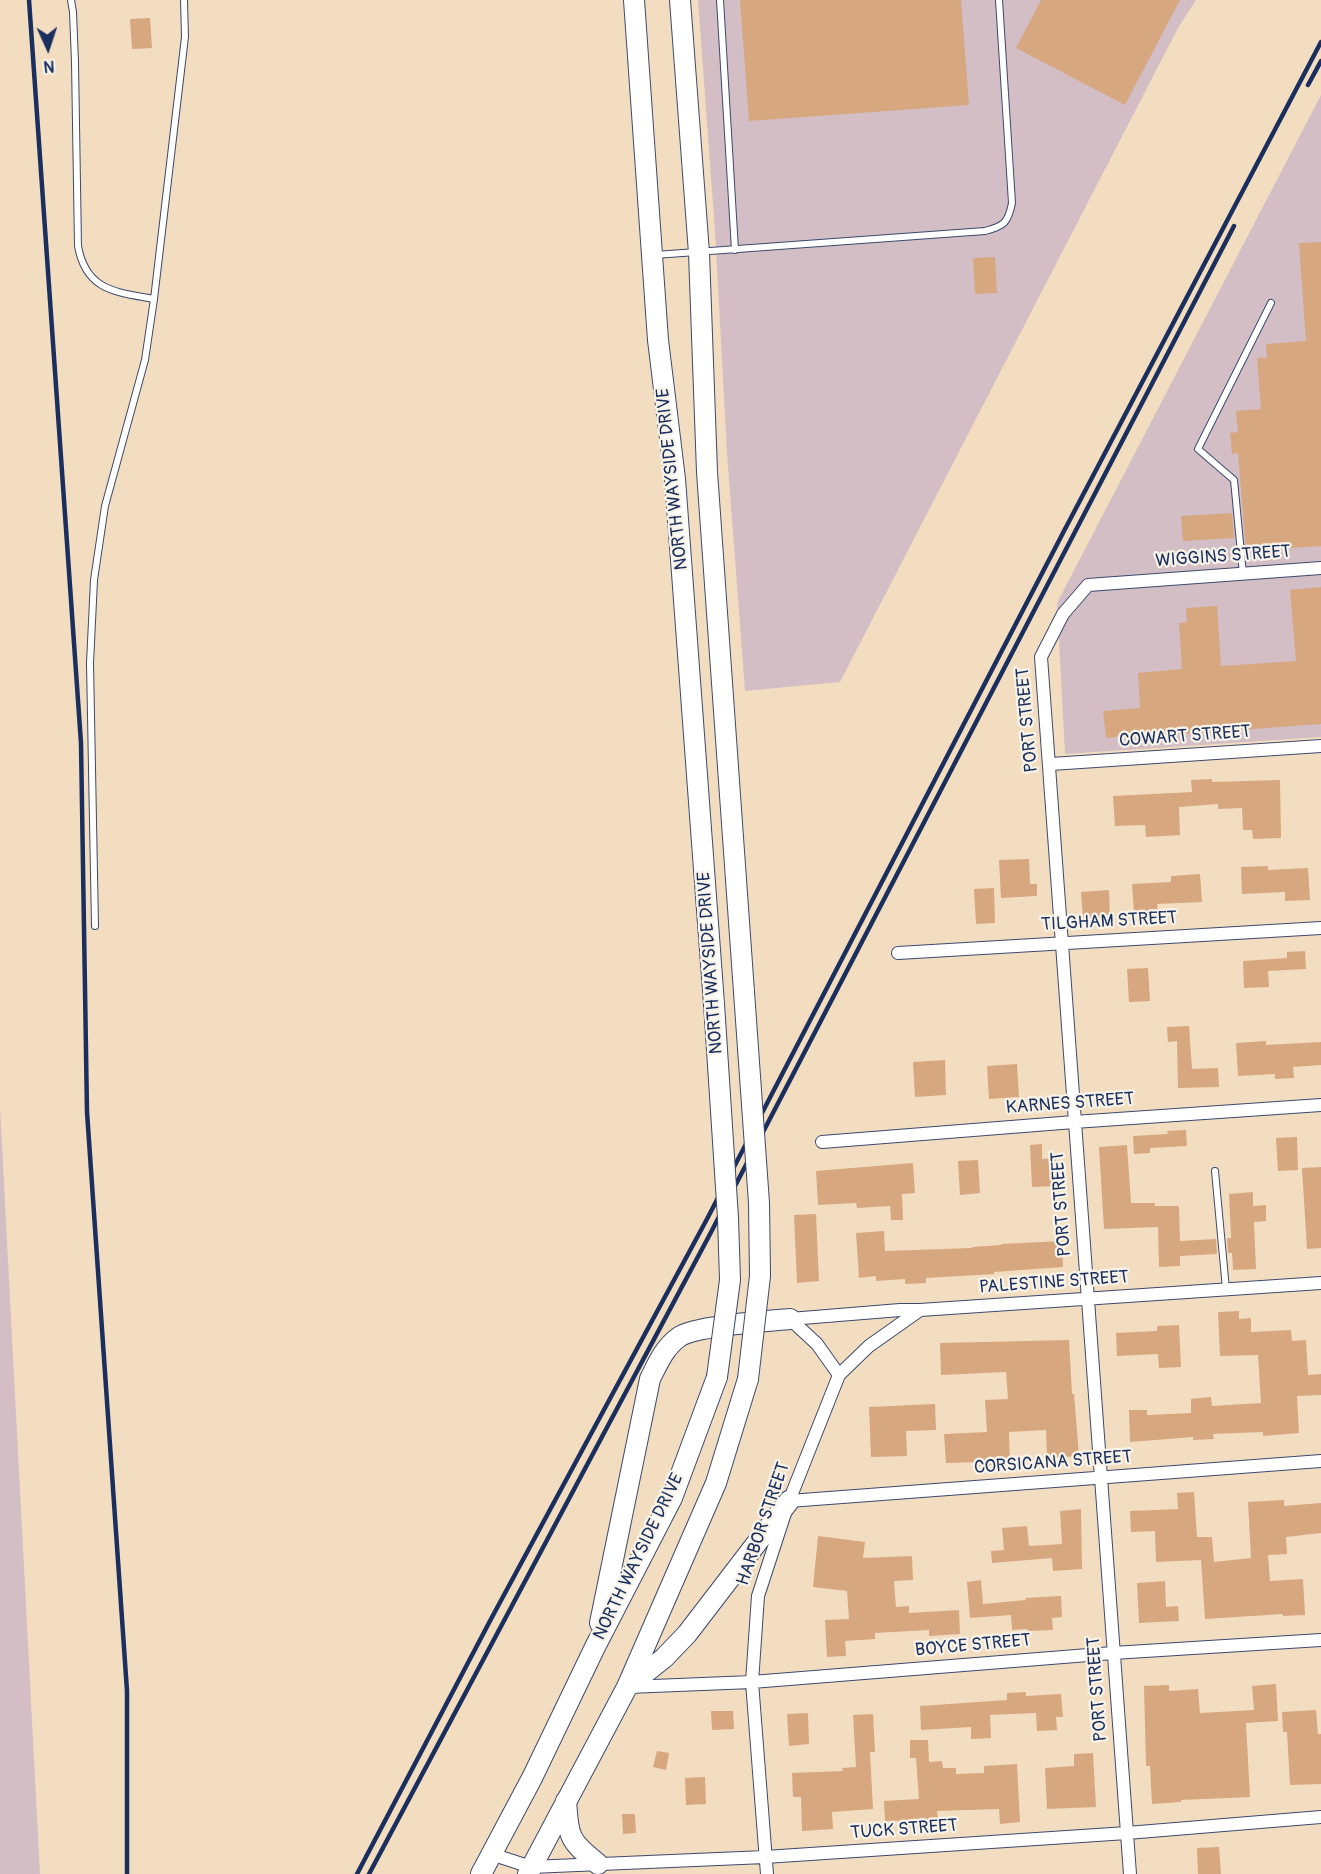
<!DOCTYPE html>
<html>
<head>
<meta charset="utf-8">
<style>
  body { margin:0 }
  #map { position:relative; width:1321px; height:1874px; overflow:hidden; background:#f3ddc0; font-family:Pangolin,sans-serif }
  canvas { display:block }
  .north { position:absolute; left:18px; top:18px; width:60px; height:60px; -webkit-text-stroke:4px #f7f3e8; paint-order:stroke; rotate:177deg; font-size:16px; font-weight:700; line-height:24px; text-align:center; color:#1b2f5e }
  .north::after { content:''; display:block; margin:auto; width:21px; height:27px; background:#1b2f5e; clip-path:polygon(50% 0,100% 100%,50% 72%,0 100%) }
</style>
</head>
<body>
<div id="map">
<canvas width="1321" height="1874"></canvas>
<div class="north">N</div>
</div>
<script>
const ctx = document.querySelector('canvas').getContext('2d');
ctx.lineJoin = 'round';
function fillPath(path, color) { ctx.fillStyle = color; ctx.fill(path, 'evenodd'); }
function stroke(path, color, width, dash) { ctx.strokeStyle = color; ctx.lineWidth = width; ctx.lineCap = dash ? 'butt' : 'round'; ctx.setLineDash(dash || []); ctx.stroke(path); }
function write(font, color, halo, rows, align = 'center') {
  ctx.font = font + ' Pangolin,sans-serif'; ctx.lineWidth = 4.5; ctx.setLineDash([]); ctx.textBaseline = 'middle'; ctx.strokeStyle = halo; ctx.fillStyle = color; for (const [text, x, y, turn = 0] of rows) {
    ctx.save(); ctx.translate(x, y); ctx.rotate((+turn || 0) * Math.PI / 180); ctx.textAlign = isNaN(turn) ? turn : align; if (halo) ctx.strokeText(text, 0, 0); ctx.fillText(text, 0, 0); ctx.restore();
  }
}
const industrial = new Path2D(`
  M698,0h498l-18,28 -338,654 -95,9 -18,-238 -12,-221z
  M1321,95v642l-256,17 -8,-151z
  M0,1107l40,767h-40z`);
const building = new Path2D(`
  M740,0h221l8,105 -220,16z
  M1041,0h139l-55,105 -109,-57z
  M150,18l2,30 -20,1 -2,-30z
  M1321,242v304l-75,5 -8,-98 -6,1 -2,-21 8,-1 -2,-21 25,-2 -4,-51h10l-1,-14 40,-3 -7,-98z
  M995,257l2,36 -22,1 -2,-36z
  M1232,513l2,25 -51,3 -2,-25z
  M1321,587v137l-179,13v-2l-36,3 -3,-27 37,-3 -2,-35 44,-4 -3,-46 8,-1 -1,-14 31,-2 4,60 75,-5 -6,-71z
  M1212,779v3l68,-2 1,58 -28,1 -1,-9h-9l-1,-22 -24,1v-5l-39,3 1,28 -34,2 -1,-12 -30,1 -2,-30 79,-4 -1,-12z
  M1029,859l1,25h7v12l-36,2 -2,-38z
  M1268,866v4l40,-2 2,32 -25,1v-9l-43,2 -1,-27z
  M1200,874l2,28 -45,2 1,7 -24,2 -2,-29 39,-2v-6z
  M994,888l1,35 -19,1 -2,-35z
  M1109,890l1,27 -27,2 -2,-27z
  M1305,951l1,18 -38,2 1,16 -25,1 -1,-27 44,-3v-6z
  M1148,968l2,33 -21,1 -2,-33z
  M1189,1026l3,43 26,-1 1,19 -41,1 -1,-47 -9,1 -1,-15z
  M1266,1041v4l55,-3v23l-28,2 1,11 -19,1v-5l-37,2 -2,-33z
  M945,1060l1,35 -31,2 -2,-35z
  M1017,1064l2,33 -30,2 -2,-33z
  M1186,1130l1,16 -37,2v5l-16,1 -1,-18 35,-2 -1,-3z
  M1297,1137l1,33 -20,1 -2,-33z
  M1042,1144v15l14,-1 2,28 -26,1 -2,-42z
  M1127,1145l4,58h24v3h24l1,35 36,-2 1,15 -37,2v10l-21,1 -1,-40 -54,2 -5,-82z
  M978,1160l2,33 -20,2 -2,-34z
  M913,1163l2,30 -13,1 1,26h-12l-1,-14 -33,2 -1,-5 -38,2 -2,-34z
  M1321,1167v81l-14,1 -5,-81z
  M1253,1192v14l13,-1v16l-12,1 2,47 -23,1 -1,-17h-4l-1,-15h4l-2,-44z
  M816,1214l3,67 -22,2 -3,-68z
  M884,1231l1,20 87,-3v-1l29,-2v-1l61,-3 1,26 -69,5v2l-68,4v5l-21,1v-5l-29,2v-5l-17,2 -3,-45z
  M1239,1311v8l12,-1v14l40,-2 1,11 14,-1 2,35 13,-1v21l-24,1 2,37 -36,3v-4l-50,2 1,5 -21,1v-3l-63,5 -1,-32h18v5l44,-2v-14l20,-2 1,9 49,-3 -3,-48 -38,1 -2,-44z
  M1179,1325l2,42 -22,1 -1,-14 -41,2 -1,-23 41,-2v-5z
  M1069,1340l3,54h2l5,62 -32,2 -1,-28 -37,2 1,32 -31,2v-4l-33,1 -2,-29 43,-2 -2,-32 23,-1 -2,-27 -65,3 -1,-32z
  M935,1404l1,26 -30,1 1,25 -36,1 -2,-50z
  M1194,1492l3,45h15l2,25 37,-4 -3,-56 36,-2v6l37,-3v30l-35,4 1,17 -19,1 2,26 33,-2 2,36 -22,1v-2l-78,5 -4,-59 -45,2 -1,-31 -24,1 -1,-21 48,-2 -1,-16z
  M1081,1509l1,60 -29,2 -1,-13 -60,5 -1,-12 13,-1 -2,-22 25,-2 2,20 33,-2 -2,-33z
  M818,1536l47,6 -2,16 49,-2 1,24 -19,1 2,26 13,-1v7l50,-3 1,24 -31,2v-6l-54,3v6l-30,2 1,15 -19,1 -2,-37 24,-1 -2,-28 -34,-4z
  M981,1580l2,24 43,-4 -1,-2 36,-2 1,21 -10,1 1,12 -26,1v-2l-15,1 -1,-15 -41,3 -3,-36z
  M1165,1581l1,26 12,-1 1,15 -40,2 -2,-40z
  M1276,1684l2,37 -32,2 4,74 -69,3v2l-29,2 -2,-38h-4l-2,-80 25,-1v6l29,-2 2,24 54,-3 -2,-24z
  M1026,1692v4l35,-2 2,23h-7l1,13 -20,1 -1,-18 -46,2 1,23 -20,1v-12l-50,3 -1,-24 87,-6v-7z
  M1316,1710l2,24h3v50l-31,1 -3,-53h-4l-1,-20z
  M711,1711h22l1,18 -22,1z
  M808,1713l1,31 -20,2 -2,-32z
  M873,1714l2,38h-5l3,57 -41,3 1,17 -31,2 -1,-34h-8l-1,-24 51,-2 -1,-3 14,-1 -3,-52z
  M910,1740h18l1,22 13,-1 1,7h13v6l28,-1v-7l33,-2 3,58 -20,2 -1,-15 -62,2 1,9 -53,1 -1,-20 35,-2 -3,-41h-6z
  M657,1751l12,2 -3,17 -13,-3z
  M1093,1753l3,54 -49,2 -2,-41 29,-2v-12z
  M705,1777l1,27 -20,1 -1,-27z
  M622,1814h13l1,19 -13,1z
  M1219,1847l2,27h-23l-1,-26z`);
const lane = new Path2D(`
  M71,0l2,12 2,50 3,184c8,45 38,46 76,53l31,-262 -1,-37
  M720,0l15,250
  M655,255l330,-24c19,-5 23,-8 27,-28l-13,-203
  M1243,574l-9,-94 -36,-31 73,-146
  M95,926l-5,-263 4,-83 11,-74 40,-146 9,-61
  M1215,1171l11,118`);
const street = new Path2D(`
  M1051,764l270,-18
  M898,953l423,-25
  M822,1142l252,-20 247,-17
  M790,1319l110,-9h20l401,-27
  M790,1319l27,25 22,31
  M789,1501l532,-40
  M628,1687l124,-5 361,-29 208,-13
  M491,1854l40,13 234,-10 362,-24 194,-16
  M767,1874l-15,-192 6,-86 31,-95 50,-126 30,-29 51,-36
  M1130,1874l-89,-1217 22,-43 25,-29 233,-17`);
const primary = new Path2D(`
  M634,0l24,340 17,139 39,525
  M680,0l19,253 8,219 37,520
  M600,1623l50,-244c8,-16 14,-31 29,-42 15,-11 89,-16 111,-18
  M630,1685l34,-27 23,-24 102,-133
  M566,1801c3,38 3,39 32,63
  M481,1874l51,-96 63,-131 77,-149 45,-121
  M528,1874l99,-187 89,-204 32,-104`);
const rail = new Path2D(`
  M29,0l52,743 6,369 40,579v183
  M1308,85l13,-24
  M357,1874l134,-255 216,-400 357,-688 257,-489
  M369,1874l340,-638 525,-1010`);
const primaryBridge = new Path2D(`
  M744,992l15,211 1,73 -12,103
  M714,1004l14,214 2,62 -13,97`);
const streetNames = [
  ["NORTH WAYSIDE DRIVE",673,479,-96],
  ["WIGGINS STREET",1223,557,-4],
  ["PORT STREET",1028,720,-95],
  ["COWART STREET",1185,737,-4],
  ["TILGHAM STREET",1109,922,-3],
  ["NORTH WAYSIDE DRIVE",711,963,-94],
  ["KARNES STREET",1070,1104,-4],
  ["PORT STREET",1062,1204,-94],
  ["PALESTINE STREET",1054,1283,-4],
  ["CORSICANA STREET",1053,1463,-4],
  ["HARBOR STREET",764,1524,-71],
  ["NORTH WAYSIDE DRIVE",639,1557,-64],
  ["BOYCE STREET",973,1646,-5],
  ["PORT STREET",1098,1689,-94],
  ["TUCK STREET",904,1830,-4]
];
fillPath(industrial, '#d2bec4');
fillPath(building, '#d7a780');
stroke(lane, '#3b496d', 8);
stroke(street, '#3b496d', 14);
stroke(primary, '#3b496d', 22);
stroke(lane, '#fff', 6);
stroke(street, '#fff', 12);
stroke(primary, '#fff', 20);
stroke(rail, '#1b2f5e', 4.5);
stroke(primaryBridge, '#3b496d', 22, []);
stroke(primaryBridge, '#fff', 20);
write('18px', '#1b2f5e', '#f7f3e8', streetNames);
</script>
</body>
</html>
